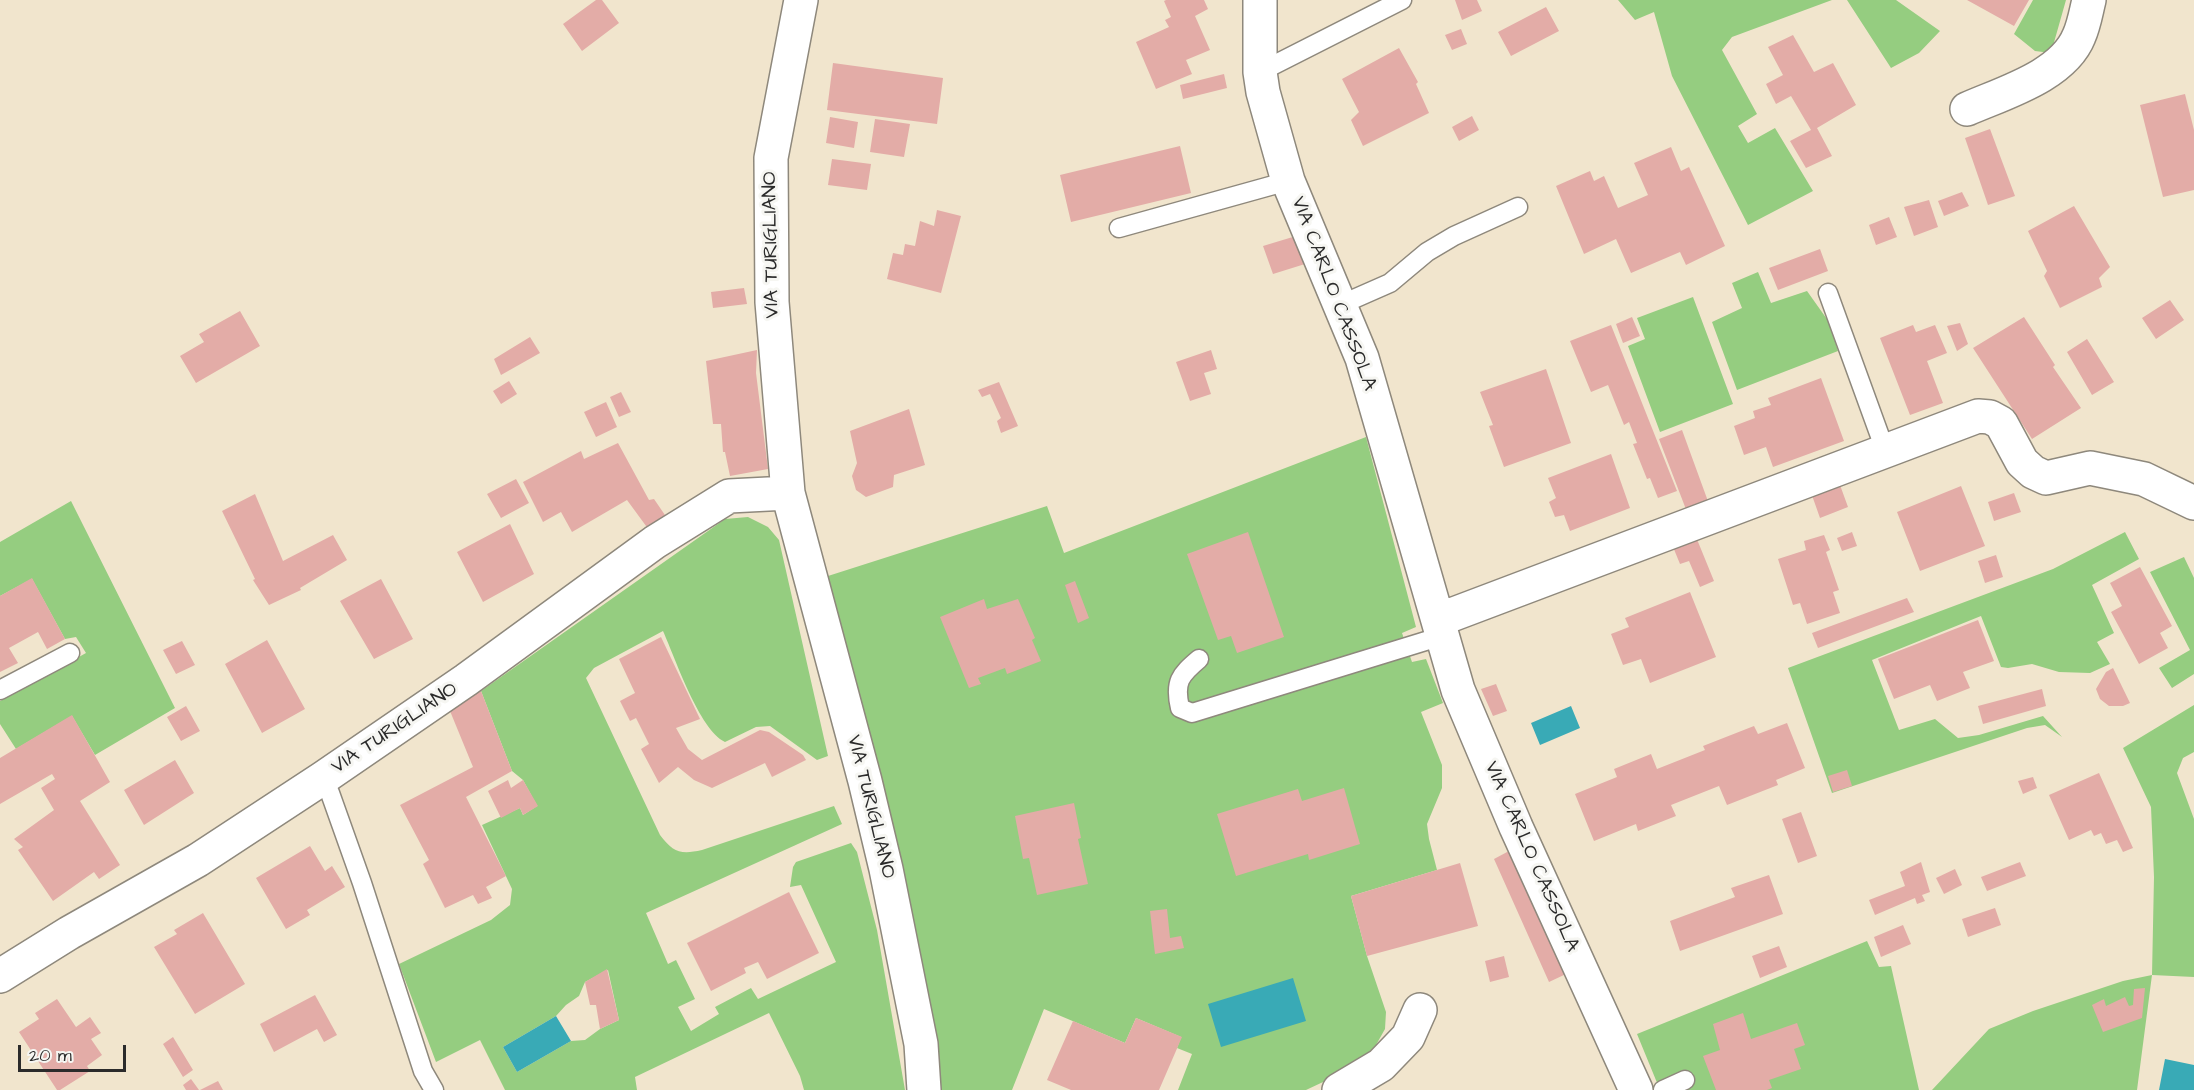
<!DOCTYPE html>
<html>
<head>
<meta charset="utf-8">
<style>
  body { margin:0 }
  #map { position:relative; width:2194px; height:1090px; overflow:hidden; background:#f1e5cd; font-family:"Architects Daughter",sans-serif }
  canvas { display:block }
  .scale { position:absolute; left:18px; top:1045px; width:108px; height:27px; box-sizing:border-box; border:3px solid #2b2b2b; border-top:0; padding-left:8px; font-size:18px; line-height:21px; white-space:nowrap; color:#2b2b2b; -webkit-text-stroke:4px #f6f6f2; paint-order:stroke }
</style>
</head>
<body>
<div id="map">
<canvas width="2194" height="1090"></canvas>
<div class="scale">20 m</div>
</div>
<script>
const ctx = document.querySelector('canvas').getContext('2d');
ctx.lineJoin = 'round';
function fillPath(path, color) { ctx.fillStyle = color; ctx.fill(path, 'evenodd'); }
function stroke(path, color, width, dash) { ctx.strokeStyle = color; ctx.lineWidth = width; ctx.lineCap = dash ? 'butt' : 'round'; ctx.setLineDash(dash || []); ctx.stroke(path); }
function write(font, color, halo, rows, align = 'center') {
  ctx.font = font + ' "Architects Daughter",sans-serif'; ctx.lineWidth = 6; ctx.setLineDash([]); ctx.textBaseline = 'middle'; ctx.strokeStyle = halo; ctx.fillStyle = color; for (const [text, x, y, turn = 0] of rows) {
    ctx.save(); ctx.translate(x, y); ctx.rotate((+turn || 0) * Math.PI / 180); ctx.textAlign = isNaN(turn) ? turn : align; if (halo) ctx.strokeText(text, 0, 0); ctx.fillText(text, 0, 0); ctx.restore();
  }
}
const green = new Path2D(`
  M1618,0h214l-100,37 -10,13 35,64 -19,12 10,17 27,-15 38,63 -65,34 -76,-149 -18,-64 -19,8z
  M1847,0h49l44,31 -21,22 -28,15z
  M2033,0h33l-15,53 -16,-2 -21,-17z
  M1758,272l13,31 36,-12 22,31 9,29 -101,39 -25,-68 30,-14 -10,-25z
  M1693,297l40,107 -73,28 -32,-86 17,-7 -8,-21z
  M1366,437l50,190 -14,6 10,29 14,-3 17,44 -22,9 21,53v23l-15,36 2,15 8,31 -86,26 16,60 19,56 -1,17 -9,16 -21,22 -49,23h-128l14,-36 -15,-6 4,-11 -45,-19 -11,25 -81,-34 -32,81h-73l-55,-290 -56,-224 219,-70 17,47z
  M71,501l104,207 -80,47 -23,-39 -56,33 -16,-25v-23l86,-48 -10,-16 -11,2 -33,-60 -32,17v-54z
  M748,517l20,10 11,13 49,216 -11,4 -47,-34 -14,1 -31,15c-26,-13 -49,-82 -62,-111l-69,37 -8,10 74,157c13,17 20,20 42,15l132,-44 8,18 -196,89 22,51 8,-4 19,39 -17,8 13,24 28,-17 -4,-7 36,-19 7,11 78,-37 -35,-77 -11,2 3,-20 3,-5 55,-19 6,9 20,78 28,160h-101l-4,-14 -31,-63 -134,64 2,13h-132l-25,-50 -44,22 -37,-98 92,-44 19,-15 2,-16 -30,-64 38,-17 3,7 14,-9 -14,-26 -11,-9 -31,-80 244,-172zM608,970l11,50 -19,9 -15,11 -14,1 -54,31 -14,-25 53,-31 10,-11 13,-9 6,-14z
  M2125,532l14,27 -47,26 22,48 -17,9 13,22 -20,9 -31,-1 -27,-8 -24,4 -7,-1 -20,-51 -109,44 27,70 36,-11 23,19 21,-3 64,-19 19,21 -17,-12 -18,3 -195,65 -44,-125 265,-99z
  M2184,557l10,21v96l-22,14 -13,-20 31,-18 -40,-78z
  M2194,705v47l-11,6 -6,15 17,46v158l-42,-2 -15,115h-205l57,-61 44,-18 90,-30 29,-6 2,-98 -3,-70 -28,-59z
  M1867,941l12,26 12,-1 28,124h-259l-23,-56z`);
const water = new Path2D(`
  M1571,706l9,22 -40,17 -9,-22z
  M1293,978l13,43 -85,26 -13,-43z
  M556,1016l15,25 -54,31 -14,-25z
  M2165,1059l29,6v25h-35z`);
const building = new Path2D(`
  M596,0h6l17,23 -37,28 -19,-27z
  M1166,0h38l4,9 -13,7 15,34 -24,10 6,14 -36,15 -20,-47 33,-15 -4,-7 6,-3 -7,-16z
  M1455,0h22l5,11 -20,9z
  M1967,0h62l-15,26z
  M1546,7l13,24 -48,25 -13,-24z
  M1461,29l6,15 -15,6 -7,-15z
  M1793,35l21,37 19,-9 23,42 -39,23 15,28 -26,12 -16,-27 21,-11 -20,-34 -15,8 -10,-20 17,-9 -15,-28z
  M1399,48l19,34 -2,2 13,29 -66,33 -12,-26 8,-8 -17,-33z
  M833,63l110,15 -6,46 -110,-14z
  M1224,74l3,14 -44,11 -3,-14z
  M2185,94l9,36v60l-31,7 -23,-92z
  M1472,116l7,14 -20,11 -7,-14z
  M830,117l28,5 -4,26 -28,-5z
  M875,119l35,5 -6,33 -34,-5z
  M1990,129l25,67 -27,9 -23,-67z
  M1180,146l11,47 -120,29 -11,-47z
  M1671,147l10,24 8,-4 36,79 -39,19 -6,-13 -49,21 -15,-34 -32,15 -28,-68 34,-15 4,10 10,-5 14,32 30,-13 -14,-32z
  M832,159l39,5 -4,26 -39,-5z
  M1962,192l7,14 -25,10 -6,-15z
  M1929,200l9,27 -24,9 -10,-29z
  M2074,206l36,61 -11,11 3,9 -42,21 -16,-32 3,-5 -19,-40z
  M937,210l24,6 -20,77 -54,-14 6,-26 10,2 2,-11 10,2 5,-25 14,5z
  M1889,217l8,20 -21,8 -7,-20z
  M1296,236l9,28 -32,10 -10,-28z
  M1820,249l8,22 -50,19 -9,-22z
  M744,288l3,16 -34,4 -2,-16z
  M2170,300l14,20 -28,19 -14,-21z
  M240,311l20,35 -64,37 -16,-27 24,-14 -5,-8z
  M1632,317l8,19 -17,7 -7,-19z
  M2024,317l31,48 -2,2 28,41 -49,31 -59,-91z
  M1960,323l8,21 -11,7 -10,-25z
  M1611,325l66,166 -19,7 -8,-20 -3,1 -14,-35 4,-1 -8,-21 -5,3 -16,-40 -17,7 -21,-51z
  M1913,325l3,7 19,-7 12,28 -20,8 16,42 -33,12 -30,-77z
  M530,337l10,16 -39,22 -7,-16z
  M2087,339l27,43 -22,13 -25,-43z
  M757,350l-1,23 12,96 -38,7 -5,-24h-2l-2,-28h-8l-7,-63z
  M1211,350l6,19 -13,4 7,21 -21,7 -14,-39z
  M1546,369l25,74 -67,24 -15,-41 4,-1 -13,-33z
  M1821,378l23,63 -71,26 -7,-20 -22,8 -10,-29 21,-8 -2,-7 18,-6 -3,-7z
  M509,381l8,13 -16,10 -8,-13z
  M999,382l19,44 -17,7 -4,-12 4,-3 -11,-24 -8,3 -4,-7z
  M621,392l10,20 -12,5 -9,-20z
  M606,402l11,25 -21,10 -12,-25z
  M909,409l16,56 -31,10 -1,12 -27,10 -10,-7 -4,-14 5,-13 -7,-32z
  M1682,430l27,74 -22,8 -28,-73z
  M618,443l31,57 5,-1 13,19 -18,12 -22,-30 -55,32 -11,-20 -18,10 -20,-40 58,-31 3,8z
  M1611,454l19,54 -60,23 -6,-16 -9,2 -6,-15 7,-4 -8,-20z
  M1836,474l12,33 -28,11 -12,-34z
  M516,479l13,24 -28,15 -14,-24z
  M1961,486l24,60 -65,25 -23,-59z
  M2014,493l7,19 -27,9 -6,-19z
  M255,494l28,67 50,-26 14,25 -47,28 1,2 -32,15 -16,-25 2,-1 -33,-68z
  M510,524l24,50 -51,28 -26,-50z
  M1248,532l36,105 -47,16 -6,-17 -13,4 -31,-86z
  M1694,532l20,49 -14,6 -11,-26 -9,3 -9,-22z
  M1852,532l5,14 -15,5 -5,-13z
  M1824,535l6,15 -4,2 13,38 -6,2 7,21 -33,11 -7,-21 -7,2 -15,-46 28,-9 -2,-9z
  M1996,555l7,22 -18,6 -7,-22z
  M2140,567l32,59 -12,7 8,15 -29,16 -28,-52 11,-6 -12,-23z
  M32,578l33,61 -18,10 -9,-17 -29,16 9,15 -18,9v-76z
  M381,579l32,60 -39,20 -34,-58z
  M1075,581l14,37 -11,5 -13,-38z
  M1690,592l26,65 -66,26 -9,-24 -18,6 -12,-31 18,-7 -4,-9z
  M1907,598l7,14 -96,36 -6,-15z
  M984,599l3,10 31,-10 17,39 -3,2 9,21 -34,13 -2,-6 -27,10 3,6 -12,4 -29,-71z
  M1978,620l16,41 -31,11 7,16 -33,13 -7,-16 -36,14 -16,-40z
  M661,637l39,82 -24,9 12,21 14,11 58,-30 9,2 34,23 3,5 -34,17 -7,-14 -53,25 -18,-8 -16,-13 -19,16 -18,-34 8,-5 -13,-26 -6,3 -10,-20 15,-8 -16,-34z
  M267,640l38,69 -43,24 -37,-69z
  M182,641l13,24 -19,9 -13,-24z
  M2113,668l17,35 -7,3h-14l-9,-7 -4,-10 10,-17z
  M1496,684l11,27 -14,5 -12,-27z
  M2042,689l4,17 -63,18 -5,-18z
  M481,691l31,80 -46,26 40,79 -20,11 6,11 -14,6 -5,-9 -28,13 -22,-44 6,-4 -29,-55 73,-38 -23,-56z
  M186,706l14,25 -19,10 -14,-24z
  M72,715l38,67 -30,19 40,64 -21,14 -5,-7 -41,29 -35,-51 5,-3 -9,-8 40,-29 -13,-22 14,-9 -3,-5 -52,30v-46z
  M1787,723l18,45 -29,12 2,5 -51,20 -8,-19 -48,19 5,11 -38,15 -2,-7 -42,17 -19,-47 42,-17 -3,-8 37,-15 6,15 48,-19 -2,-4 51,-20 4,8z
  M175,760l19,33 -50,32 -20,-35z
  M1847,770l5,16 -19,6 -5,-16z
  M2099,773l34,75 -10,4 -6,-12 -11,4 -5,-11 -7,3 -3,-6 -22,10 -20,-45z
  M2033,777l4,11 -14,6 -5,-13z
  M508,780l3,8 12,-8 15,26 -15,9 -3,-7 -19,10 -13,-27z
  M1344,788l16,56 -51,16 -1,-6 -72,22 -19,-62 81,-25 4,12z
  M1074,803l7,35 -3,1 10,45 -51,11 -8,-37 -6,1 -8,-43z
  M1801,812l16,44 -19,7 -16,-44z
  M310,846l15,25 7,-5 13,21 -38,23 3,5 -24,14 -30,-51z
  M1509,851l57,123 -17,8 -55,-123z
  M1921,862l9,30 -8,3 3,6 -8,3 -2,-6 -40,17 -6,-15 36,-14 -5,-14z
  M2020,862l6,14 -39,15 -6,-14z
  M1460,863l18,63 -111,30 -16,-60z
  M1955,869l7,16 -18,9 -8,-16z
  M1769,875l14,39 -103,37 -10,-30 65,-24 -4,-9z
  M789,892l30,61 -52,26 -9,-17 -14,6 2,5 -35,18 -24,-48z
  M1995,908l6,17 -33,12 -6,-18z
  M1167,909l3,29 11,-2 3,12 -29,6 -5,-43z
  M203,913l42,71 -50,30 -41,-67 23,-13 -3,-4z
  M1903,925l8,19 -30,13 -7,-20z
  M1779,946l8,21 -27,11 -8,-22z
  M1504,956l5,21 -19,5 -5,-21z
  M607,969l12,51 -19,9 -4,-24h-6l-5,-23z
  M2145,988l-3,30 -39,14 -11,-27 12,-6 2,7 19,-9 4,9 4,-1 1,-16z
  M315,995l22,40 -13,7 -7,-13 -43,23 -14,-28z
  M57,999l19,28 14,-10 11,16 -10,6 11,16 -15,11 3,5 -30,19h-3l-38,-58 20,-13 -4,-6z
  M1743,1013l8,26 46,-16 8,22 -11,4 7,20 -32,11 3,8 -5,2h-51l-13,-34 17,-6 -7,-26z
  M1136,1018l46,19 -23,53h-88l-24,-10 26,-59 52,22z
  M173,1037l20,33 -10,7 -20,-33z
  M191,1079l8,11h-13l-3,-5z
  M218,1081l5,9h-23z`);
const service = new Path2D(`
  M1260,72l142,-72
  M1119,228l169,-47
  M1828,293l57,157
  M1340,305l50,-22 37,-31 27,-16 64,-29
  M1199,659c-19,16 -25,23 -19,49l12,5 250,-77
  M0,690l70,-37
  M323,778l7,15 32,90 61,188 11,19
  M1663,1090l22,-10`);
const minor = new Path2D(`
  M801,0l-30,158 1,144 16,191 77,288 21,88 35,175 3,46
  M1260,0v72l3,20 25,89 74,177 96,332 58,137 120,263
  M1967,109c36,-16 96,-33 112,-73 5,-11 7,-24 10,-36
  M1438,620l540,-204 12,1 11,6 21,39 11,10 13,6 44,-10 54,11 50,24
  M0,976l69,-43 129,-73 125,-82 143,-98 189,-138 74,-46 59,-3
  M1339,1090l42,-25 27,-28 12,-27`);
const streetNames = [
  ["VIA TURIGLIANO",772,245,-91],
  ["VIA CARLO CASSOLA",1333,294,69],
  ["VIA TURIGLIANO",395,729,-34],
  ["VIA TURIGLIANO",870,807,76],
  ["VIA CARLO CASSOLA",1531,857,66]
];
fillPath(green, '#95cd80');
fillPath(water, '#39aab6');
fillPath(building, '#e3aca7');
stroke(service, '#8e887c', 21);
stroke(minor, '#8e887c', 36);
stroke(service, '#fff', 18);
stroke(minor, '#fff', 33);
write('20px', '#2b2b2b', '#f6f6f2', streetNames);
</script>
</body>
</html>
